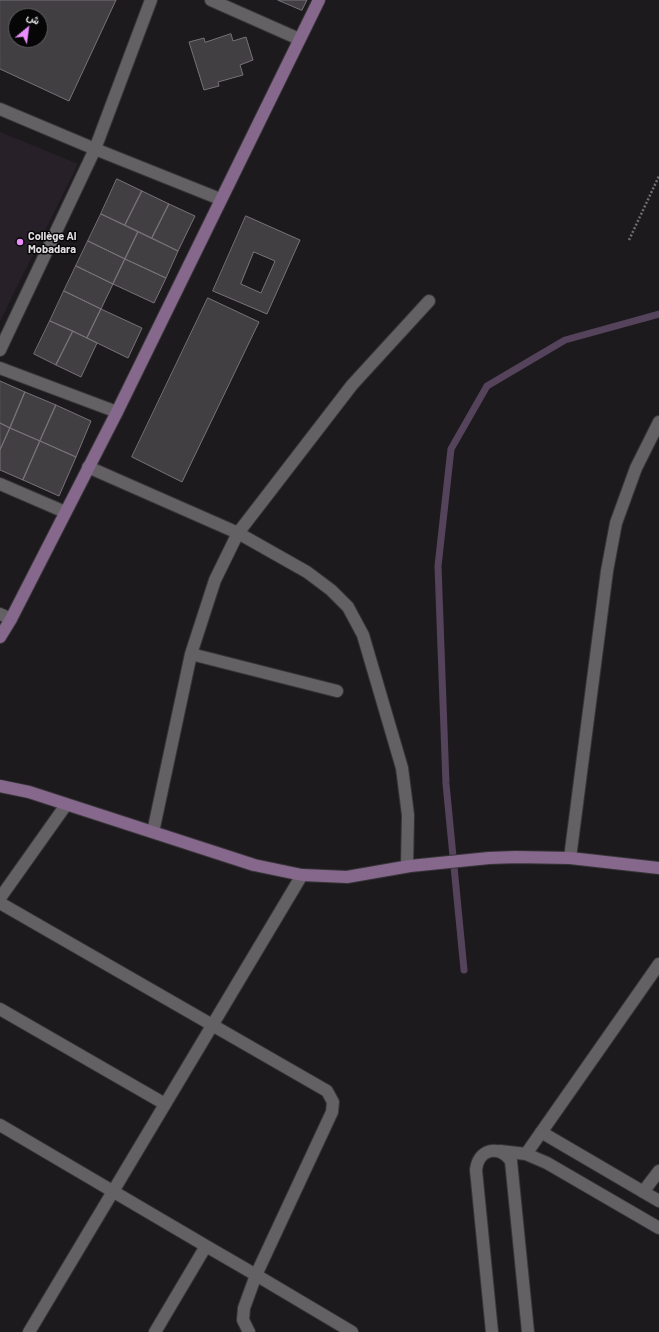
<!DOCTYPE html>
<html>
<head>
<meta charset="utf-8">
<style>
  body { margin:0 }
  #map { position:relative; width:659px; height:1332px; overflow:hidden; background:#1d1a1e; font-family:Barlow,Vazirmatn,sans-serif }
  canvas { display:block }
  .north { position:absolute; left:8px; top:8px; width:40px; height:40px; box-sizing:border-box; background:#070607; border:1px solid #5e5d5f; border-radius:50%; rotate:29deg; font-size:11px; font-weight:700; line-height:16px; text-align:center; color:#e1dfe2 }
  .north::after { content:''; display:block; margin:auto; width:14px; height:18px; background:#ea8dfd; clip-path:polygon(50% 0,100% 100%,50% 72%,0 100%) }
</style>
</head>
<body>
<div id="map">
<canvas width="659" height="1332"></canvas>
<div class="north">ش</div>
</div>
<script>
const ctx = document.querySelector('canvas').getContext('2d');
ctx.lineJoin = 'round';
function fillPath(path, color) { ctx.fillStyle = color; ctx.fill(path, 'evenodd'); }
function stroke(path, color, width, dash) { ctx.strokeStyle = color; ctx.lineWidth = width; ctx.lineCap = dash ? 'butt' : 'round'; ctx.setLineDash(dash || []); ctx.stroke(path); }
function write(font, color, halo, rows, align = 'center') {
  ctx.font = font + ' Barlow,sans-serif'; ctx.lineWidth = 3; ctx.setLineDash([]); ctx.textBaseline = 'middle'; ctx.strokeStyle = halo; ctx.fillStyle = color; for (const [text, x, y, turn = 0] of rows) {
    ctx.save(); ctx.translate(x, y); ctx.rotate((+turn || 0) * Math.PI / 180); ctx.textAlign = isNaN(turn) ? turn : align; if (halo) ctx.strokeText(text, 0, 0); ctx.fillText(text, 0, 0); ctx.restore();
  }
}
const built = new Path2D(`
  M0,132l78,32 -78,157z`);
const stream = new Path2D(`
  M464,970l-18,-186 -8,-218 13,-117 36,-63 78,-46 94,-26`);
const building = new Path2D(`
  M0,0h116l-47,101 -69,-32zM16,16h24v24h-24z
  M278,0h29l-5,10z
  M231,34l2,7 13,-4 7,23 -13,5 3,10 -25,7 1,4 -15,4 -15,-48 15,-4 1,4z
  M117,179l25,12 -17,34 -24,-11z
  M142,191l27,13 -17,34 -27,-13z
  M169,204l26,12 -17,35 -26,-13z
  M101,214l37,18 -13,27 -37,-18z
  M246,216l54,24 -33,74 -54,-23zM254,252l21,9 -14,32 -20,-9z
  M138,232l40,19 -12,27 -41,-19z
  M88,241l37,18 -12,25 -37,-18z
  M125,259l41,19 -12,25 -41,-19z
  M76,266l37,18 -12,25 -37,-18z
  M64,291l37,18 -14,29 -37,-17z
  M208,298l51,24 -77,160 -50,-25z
  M101,309l41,19 -14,30 -41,-20z
  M50,321l23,10 -17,34 -22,-11z
  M73,331l24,12 -16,34 -25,-12z
  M0,381l25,11 -15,36 -10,-5z
  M25,392l31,13 -16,36 -30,-13z
  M56,405l35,16 -15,36 -36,-16z
  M0,423l10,5 -10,22z
  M10,428l30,13 -17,39 -23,-10v-20z
  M40,441l36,16 -17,39 -36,-16z`);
const path = new Path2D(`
  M629,240l30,-64`);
const street = new Path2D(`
  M211,0l88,39
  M0,109l95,40 56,-149
  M0,350l95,-201 125,50
  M0,368l117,44
  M88,467l150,66 69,39 24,18 17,17 15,28 39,133 6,47 -1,51
  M0,484l65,28
  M0,614l11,5
  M191,654l146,37
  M153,832l38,-178 24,-74 23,-47 114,-148 77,-84
  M570,858l37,-287 9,-48 20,-55 23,-46
  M0,898l66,-93
  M0,903l327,188 6,11 -1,10 -76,163 -12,33 -1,12 6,12
  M0,1009l165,95
  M0,1125l206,121 -51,86
  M541,1132l118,69
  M500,1151l26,3 21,9 112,65
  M526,1154l133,-190
  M643,1192l16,-21
  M206,1246l50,29 96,57
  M29,1332l273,-457
  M492,1332l-16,-162c2,-21 23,-26 35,-9l17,171`);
const secondary = new Path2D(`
  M0,637l11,-18 106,-207 202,-412
  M0,786l29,6 225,73 48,10 45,2 63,-11 79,-8 27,-1 54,1 89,10`);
const markers = [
  [20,242,4,"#ea8dfd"]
];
const poiNames = [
  ["Collège Al",28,236],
  ["Mobadara",28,249]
];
fillPath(built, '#272029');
stroke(stream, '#54435a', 7);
fillPath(building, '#423f43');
stroke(building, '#777378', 1);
stroke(street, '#373538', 14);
stroke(secondary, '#373538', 14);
stroke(path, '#6f6d70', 2.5, [2, 2]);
stroke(street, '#646165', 12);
stroke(secondary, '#85688c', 12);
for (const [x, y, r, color] of markers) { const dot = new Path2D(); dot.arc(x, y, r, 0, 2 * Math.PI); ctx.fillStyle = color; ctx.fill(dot); stroke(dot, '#070607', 1.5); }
write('bold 11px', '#e1dfe2', '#070607', poiNames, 'left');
</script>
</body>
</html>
